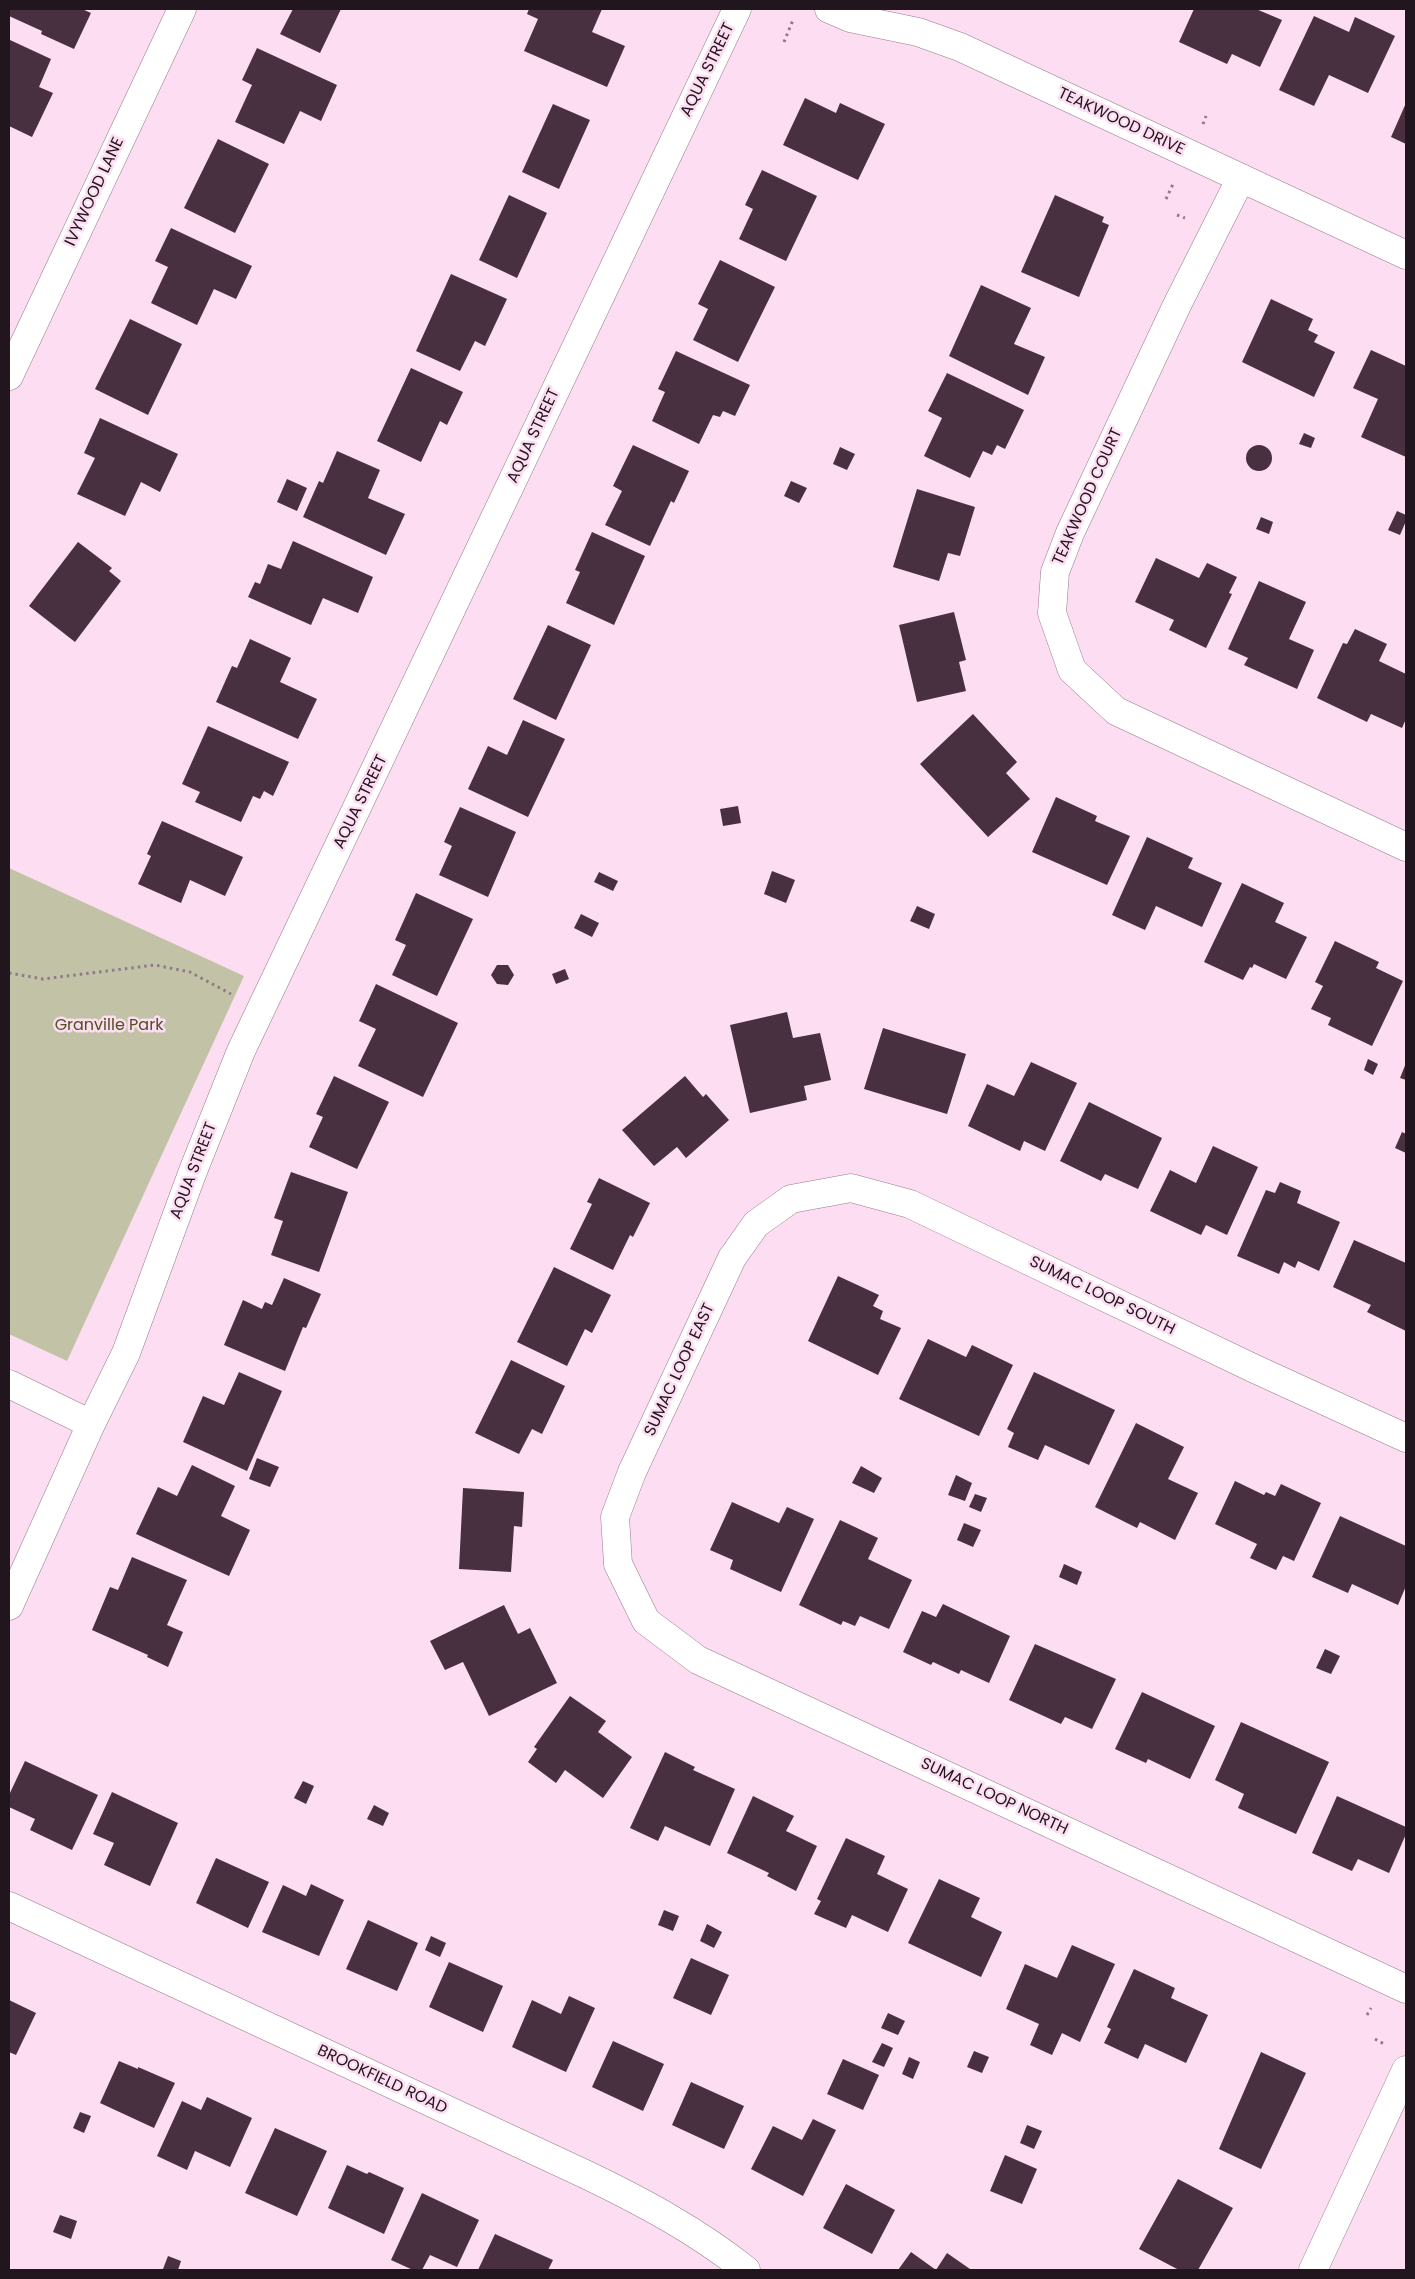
<!DOCTYPE html>
<html>
<head>
<meta charset="utf-8">
<style>
  body { margin:0 }
  #map { position:relative; width:1415px; height:2279px; overflow:hidden; background:#fdddf1; font-family:Poppins,sans-serif }
  canvas { display:block }
  .frame { position:absolute; inset:0; border:10px solid #21161d; pointer-events:none }
</style>
</head>
<body>
<div id="map">
<canvas width="1415" height="2279"></canvas>
<div class="frame"></div>
</div>
<script>
const ctx = document.querySelector('canvas').getContext('2d');
ctx.lineJoin = 'round';
function fillPath(path, color) { ctx.fillStyle = color; ctx.fill(path, 'evenodd'); }
function stroke(path, color, width, dash) { ctx.strokeStyle = color; ctx.lineWidth = width; ctx.lineCap = dash ? 'butt' : 'round'; ctx.setLineDash(dash || []); ctx.stroke(path); }
function write(font, color, halo, rows, align = 'center') {
  ctx.font = font + ' Poppins,sans-serif'; ctx.lineWidth = 5; ctx.setLineDash([]); ctx.textBaseline = 'middle'; ctx.strokeStyle = halo; ctx.fillStyle = color; for (const [text, x, y, turn = 0] of rows) {
    ctx.save(); ctx.translate(x, y); ctx.rotate((+turn || 0) * Math.PI / 180); ctx.textAlign = isNaN(turn) ? turn : align; if (halo) ctx.strokeText(text, 0, 0); ctx.fillText(text, 0, 0); ctx.restore();
  }
}
const green = new Path2D(`
  M9,868l235,108 -177,385 -58,-27z`);
const building = new Path2D(`
  M9,9h73l9,4 -17,36 -33,-15 1,-3 -33,-15z
  M293,9h48l-21,44 -40,-19z
  M529,9h73l-10,23 33,14 -18,41 -83,-36 14,-32 -11,-5z
  M1194,9h62l26,11 -22,47 -28,-13 -5,10 -48,-22z
  M1314,16l35,16 6,-15 40,19 -27,57 -39,-18 -15,31 -35,-16z
  M10,40l41,19 -12,28 14,6 -21,44 -23,-11z
  M257,48l80,37 -16,36 -21,-10 -16,33 -49,-22 17,-37 -10,-5z
  M805,98l31,15 4,-10 45,21 -27,56 -75,-35z
  M1406,103v41l-15,-7z
  M553,104l37,16 -31,69 -37,-17z
  M218,139l51,25 -34,69 -51,-25z
  M762,170l55,26 -31,65 -47,-22 14,-30 -8,-4z
  M509,195l38,18 -30,65 -38,-18z
  M1055,195l49,22 -2,5 7,3 -30,72 -58,-25z
  M171,228l81,38 -16,33 -22,-10 -17,36 -46,-22 17,-36 -13,-6z
  M720,260l55,27 -37,75 -45,-22 15,-31 -10,-5z
  M451,274l56,25 -22,47 -10,-5 -15,30 -44,-20z
  M981,285l50,23 -17,36 31,13 -17,38 -79,-39z
  M1271,299l42,20 -5,11 10,5 -4,7 21,10 -21,45 -72,-35z
  M130,319l52,25 -34,71 -53,-26z
  M1371,350l35,16v91l-45,-20 17,-38 -25,-11z
  M676,351l74,34 -15,31 -12,-5 -3,6 -7,-2 -14,29 -47,-23 13,-29 -7,-3z
  M411,368l52,24 -16,33 -7,-4 -19,41 -44,-21z
  M947,373l77,37 -19,39 -8,-4 -5,10 -9,-4 -13,27 -46,-22 18,-38 -14,-7z
  M100,418l78,36 -18,38 -19,-10 -16,34 -48,-22 18,-36 -11,-5z
  M1304,433l11,5 -4,10 -12,-4z
  M1246 458a13 13 0 1 1 26 0a13 13 0 1 1-26 0Z
  M633,445l56,26 -15,32 -3,-2 -21,45 -45,-21 17,-34 -9,-5z
  M840,447l15,7 -8,16 -14,-6z
  M337,451l43,19 -12,28 37,16 -19,41 -83,-38 16,-36 4,2z
  M287,479l20,9 -10,23 -20,-9z
  M791,481l16,7 -8,15 -15,-7z
  M917,489l58,18 -15,49 -12,-3 -9,28 -46,-14z
  M1397,511l9,4v6l-6,14 -12,-5z
  M1261,517l12,5 -4,12 -13,-5z
  M592,532l53,24 -31,69 -48,-22 14,-31 -5,-2z
  M293,541l80,36 -15,36 -35,-15 -12,27 -63,-28 7,-15 5,2 8,-20 13,5z
  M78,542l34,26 -3,3 12,10 -46,61 -46,-36z
  M1156,558l43,20 8,-15 30,14 -8,16 3,1 -26,54 -37,-18 5,-10 -39,-18z
  M1259,581l47,21 -17,37 25,11 -17,39 -53,-24 4,-7 -20,-9z
  M954,612l12,48 -7,2 7,29 -49,11 -18,-77z
  M548,625l43,20 -35,75 -43,-21z
  M1355,629l32,15 -8,17 27,13v45l-4,9 -31,-14 -4,8 -50,-24 26,-55 4,1z
  M250,639l41,19 -11,24 37,17 -19,40 -82,-37 16,-36 5,2z
  M973,714l44,48 -11,11 24,26 -42,38 -68,-73z
  M523,720l42,19 -37,78 -60,-28 20,-43 19,9z
  M208,726l81,36 -16,34 -9,-5 -4,8 -7,-3 -12,26 -46,-20 5,-10 -18,-8z
  M1056,797l41,19 -2,5 35,15 -23,49 -75,-33z
  M738,806l3,17 -18,3 -3,-17z
  M460,807l56,25 -28,65 -49,-22 13,-29 -8,-4z
  M162,821l81,36 -18,39 -35,-16 -9,23 -43,-19 13,-28 -4,-2z
  M1147,837l46,21 -5,10 34,15 -20,44 -46,-21 -11,24 -33,-15z
  M772,871l23,9 -9,23 -22,-9z
  M599,872l19,9 -5,10 -19,-9z
  M1242,883l42,20 -9,19 32,15 -21,42 -32,-15 -2,4 -2,-1 -7,13 -39,-18z
  M416,893l57,26 -36,77 -45,-21 14,-30 -11,-5z
  M917,906l18,8 -6,15 -19,-8z
  M581,914l18,9 -7,14 -18,-9z
  M1335,941l44,21 -3,6 27,13 -31,65 -44,-21 3,-7 -20,-9 12,-23 -8,-4z
  M497,965h11l6,10 -6,10 -11,-1 -6,-9z
  M565,969l4,10 -13,5 -4,-10z
  M376,984l82,39 -35,74 -65,-31 18,-37 -17,-8z
  M787,1012l6,26 27,-5 11,47 -27,6 3,14 -57,13 -20,-88z
  M883,1028l83,26 -19,60 -83,-25z
  M1368,1059l10,5 -5,11 -9,-5z
  M1031,1062l46,21 -32,68 -21,-10 -4,10 -52,-25 19,-42 27,12z
  M1406,1063v17l-6,-2z
  M334,1076l55,26 -32,67 -48,-22 14,-30 -7,-3z
  M685,1076l18,21 3,-3 23,26 -43,38 -9,-11 -23,19 -32,-36z
  M1089,1102l73,36 -24,51 -33,-15 -4,7 -41,-20z
  M1402,1132l4,2v19l-11,-5z
  M1213,1146l45,21 -31,68 -21,-10 -5,10 -51,-24 20,-41 26,13z
  M291,1172l57,20 -29,80 -48,-17 12,-34 -9,-3z
  M599,1178l51,25 -17,34 -3,-2 -17,35 -43,-21 22,-45 -5,-2z
  M1280,1182l21,9 -4,12 43,19 -21,49 -21,-10 -3,7 -11,-6 -5,12 -42,-18 29,-66 9,3z
  M1354,1240l52,23v68l-39,-19 4,-7 -38,-18z
  M554,1267l57,28 -19,38 -7,-4 -18,37 -50,-24z
  M838,1276l41,19 -6,11 10,5 -3,8 21,9 -23,47 -70,-34z
  M284,1278l37,16 -15,34 -3,-1 -18,44 -61,-26 19,-45 19,9 3,-7 7,3z
  M928,1339l38,18 6,-12 41,20 -34,71 -80,-37z
  M511,1360l54,26 -23,48 -10,-5 -13,25 -44,-21z
  M239,1372l43,19 -35,80 -64,-29 20,-46 21,9z
  M1034,1372l81,38 -26,55 -44,-20 -7,15 -30,-13 6,-14 -7,-4z
  M1136,1423l48,24 -16,32 30,14 -23,47 -35,-18 -3,6 -42,-21z
  M257,1458l22,9 -9,20 -21,-8z
  M192,1465l43,21 -14,30 29,14 -21,46 -93,-42 22,-47 19,9z
  M861,1466l21,12 -8,15 -22,-10z
  M956,1475l16,8 -7,18 -17,-6z
  M1235,1481l29,14 2,-3 9,4 6,-12 40,19 -27,58 -11,-5 -7,14 -26,-12 7,-14 -42,-20z
  M463,1488l61,4 -2,35 -8,-1 -3,46 -52,-3z
  M975,1494l12,4 -6,14 -12,-5z
  M732,1502l47,21 8,-16 27,12 -33,73 -51,-23 3,-9 -23,-10z
  M1340,1516l66,30v40l-8,19 -46,-21 -4,9 -36,-16z
  M840,1520l38,18 -10,21 44,21 -23,49 -29,-13 -5,10 -12,-5 -2,4 -42,-20z
  M964,1523l17,7 -8,17 -16,-7z
  M132,1557l55,23 -20,45 16,7 -15,35 -21,-10 1,-2 -56,-25 18,-43 8,3z
  M1064,1564l18,8 -5,13 -18,-8z
  M943,1604l67,32 -21,47 -28,-13 -2,4 -26,-12 -2,3 -28,-13 19,-41 14,6z
  M504,1605l14,29 12,-6 27,55 -68,33 -26,-54 -18,8 -15,-29z
  M1035,1644l81,35 -24,50 -27,-12 -4,7 -52,-24z
  M1325,1649l15,7 -9,18 -15,-6z
  M1142,1692l73,34 -25,53 -42,-20 -2,4 -31,-14z
  M570,1696l36,25 -8,11 34,25 -29,41 -38,-28 -9,13 -28,-21 9,-13 -3,-2z
  M1241,1722l88,40 -33,72 -58,-26 6,-14 -29,-14z
  M665,1752l30,15 -2,3 42,19 -25,57 -45,-20 -7,15 -28,-13z
  M25,1761l73,34 -26,55 -42,-20 5,-11 -26,-12v-12z
  M303,1781l11,5 -8,18 -12,-6z
  M112,1792l66,31 -28,63 -46,-21 10,-22 -21,-9z
  M753,1796l41,20 -8,15 31,15 -21,45 -29,-15 2,-3 -42,-20z
  M1337,1796l69,31v7l-17,39 -31,-14 -6,12 -40,-18z
  M374,1805l15,8 -6,13 -16,-7z
  M846,1838l39,18 -8,18 31,15 -20,43 -36,-17 -6,13 -32,-14 7,-13 -4,-2z
  M216,1858l53,24 -21,46 -52,-25z
  M939,1879l41,19 -9,19 31,15 -21,45 -73,-34z
  M311,1884l33,16 -25,56 -57,-24 21,-47 23,11z
  M664,1910l15,6 -6,15 -15,-6z
  M368,1920l50,23 -21,48 -51,-22z
  M707,1924l15,8 -8,16 -14,-7z
  M431,1936l15,7 -6,14 -15,-7z
  M1072,1945l43,19 -35,78 -18,-9 -10,22 -22,-10 9,-21 -33,-15 19,-45 32,14z
  M691,1958l38,17 -18,40 -38,-17z
  M449,1962l54,24 -20,46 -54,-25z
  M1134,1969l41,19 -4,10 37,17 -22,48 -41,-19 -7,15 -34,-16 7,-14 -4,-2z
  M569,1996l26,12 -29,64 -54,-25 20,-47 29,14z
  M9,2000l27,13 -20,42 -7,-3z
  M888,2013l17,8 -7,14 -17,-7z
  M613,2041l51,23 -21,47 -51,-24z
  M882,2043l11,5 -9,19 -12,-5z
  M974,2051l15,6 -7,16 -15,-6z
  M1261,2052l45,21 -45,96 -42,-20z
  M909,2057l11,5 -7,17 -11,-5z
  M843,2059l36,16 -16,35 -36,-16z
  M119,2061l19,8v-2l37,16 -21,45 -54,-25z
  M691,2082l53,24 -20,43 -52,-24z
  M207,2097l45,21 -22,49 -35,-16 -8,19 -30,-14 25,-55 19,9z
  M80,2112l11,4 -7,17 -11,-5z
  M813,2119l23,11 -33,66 -52,-27 22,-43 29,14z
  M1027,2125l15,6 -8,18 -14,-6z
  M275,2128l52,23 -30,65 -52,-23z
  M1005,2155l32,14 -15,35 -32,-13z
  M347,2165l20,9 2,-2 35,16 -20,46 -56,-26z
  M1178,2179l55,29 -35,62h-19l-40,-21z
  M846,2184l49,26 -23,44 -49,-26z
  M422,2193l57,27 -22,47 -27,-12 -8,15h-9l-22,-10z
  M60,2215l17,6 -6,18 -18,-7z
  M495,2234l58,26 -5,10h-70z
  M911,2252l25,18 11,-17 23,16 -1,1h-71z
  M168,2256l13,5 -3,9 -15,-1z`);
const path = new Path2D(`
  M784,42l9,-22
  M1203,124l3,-8
  M1166,199l8,-17
  M1177,215l8,3
  M9,973l34,6 112,-14 35,7 41,22
  M1367,2015l4,-7
  M1375,2039l11,6`);
const minor = new Path2D(`
  M1241,178l-64,127 -107,228 -15,39 -3,41 20,57 44,41 290,136
  M9,376l173,-367
  M9,1384l82,40
  M1406,1438l-151,-69 -345,-165 -59,-16 -60,11 -35,25 -24,34 -100,214 -17,45 3,47 28,57 52,39 708,329
  M9,1606l82,-182 35,-71 67,-182 48,-120 496,-1042
  M9,1906l578,269c56,27 110,56 159,95`);
const tertiary = new Path2D(`
  M829,9l21,9 68,14 42,15 446,208
  M1313,2270l93,-200`);
const streetNames = [
  ["AQUA STREET",708,70,-64],
  ["TEAKWOOD DRIVE",1121,122,25],
  ["IVYWOOD LANE",95,192,-65],
  ["AQUA STREET",534,436,-65],
  ["TEAKWOOD COURT",1088,497,-66],
  ["AQUA STREET",361,802,-64],
  ["AQUA STREET",194,1171,-69],
  ["SUMAC LOOP SOUTH",1102,1296,26],
  ["SUMAC LOOP EAST",680,1370,-65],
  ["SUMAC LOOP NORTH",994,1797,25],
  ["BROOKFIELD ROAD",382,2080,25]
];
const parkNames = [
  ["Granville Park",109,1026]
];
fillPath(green, '#c2c2a6');
fillPath(building, '#493041');
stroke(minor, '#977a8d', 29);
stroke(tertiary, '#977a8d', 29);
stroke(path, '#907a88', 3, [2.5, 4]);
stroke(minor, '#fff', 28);
stroke(tertiary, '#fff', 28);
write('16px', '#21161d', '#fdddf1', streetNames);
write('16px', '#50501d', '#fdddf1', parkNames);
</script>
</body>
</html>
